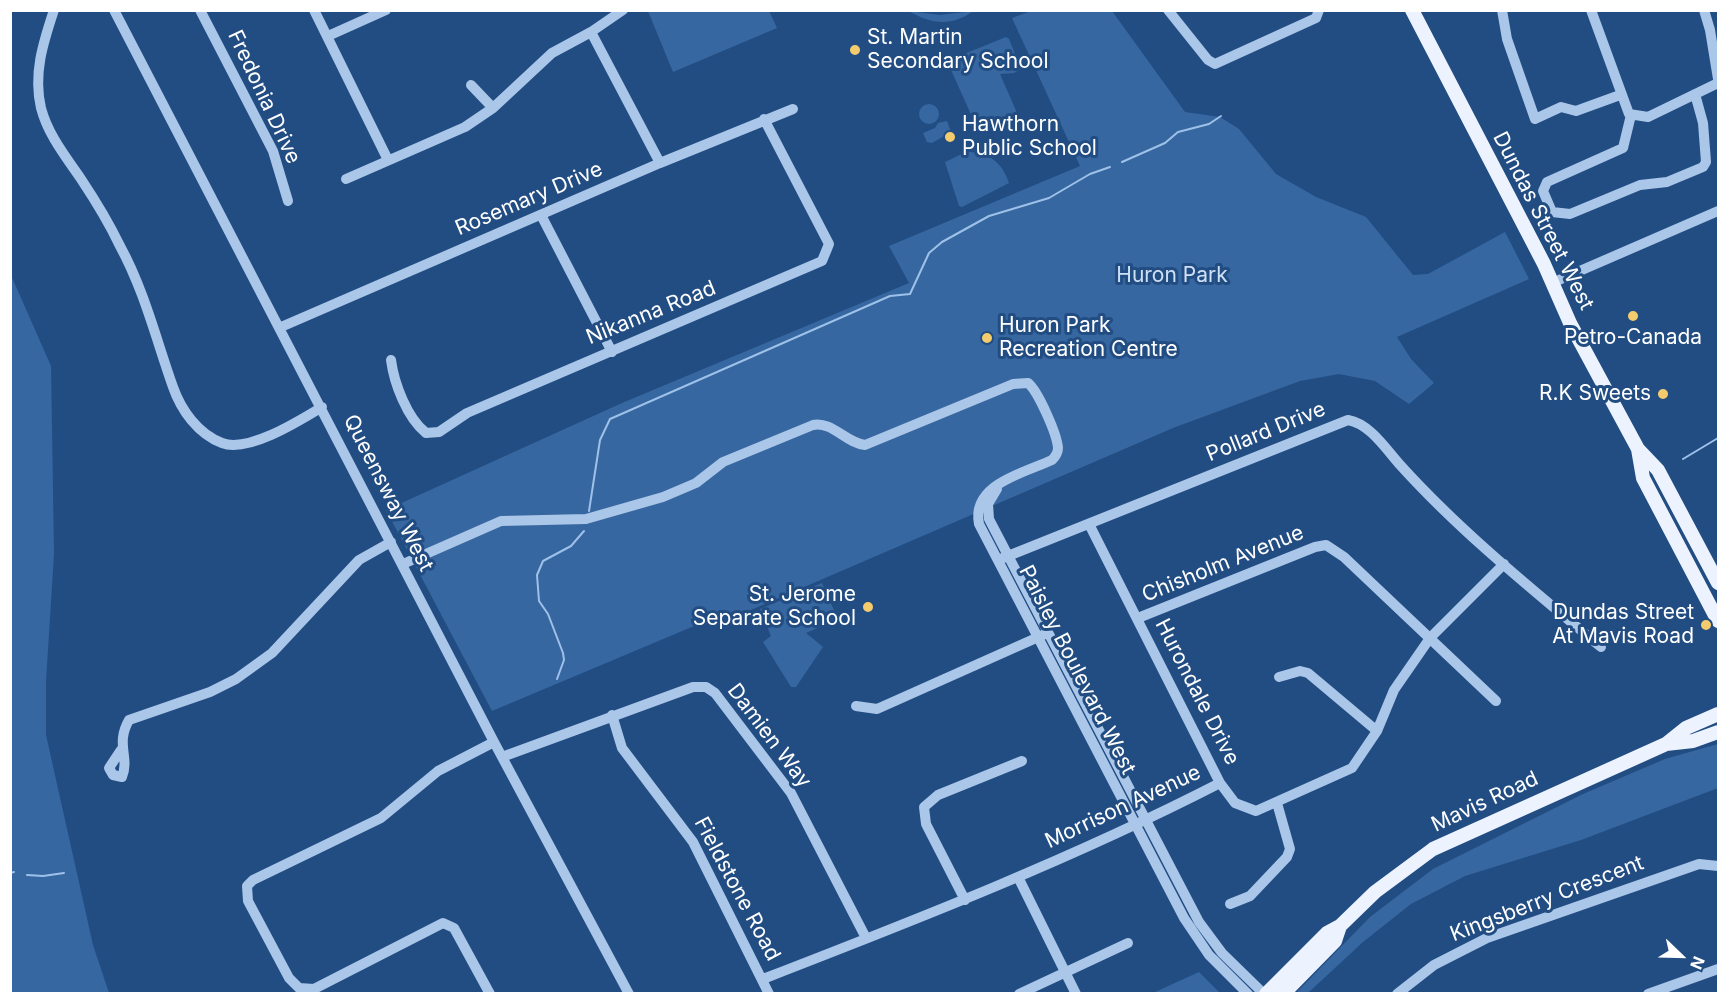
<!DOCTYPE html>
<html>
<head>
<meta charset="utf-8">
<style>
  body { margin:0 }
  #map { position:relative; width:1729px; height:1004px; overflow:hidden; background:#224d83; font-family:Inter,sans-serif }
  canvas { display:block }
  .frame { position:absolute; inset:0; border:12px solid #fff; pointer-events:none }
  .north { position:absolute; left:1651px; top:926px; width:60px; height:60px; -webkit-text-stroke:4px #224d83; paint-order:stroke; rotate:113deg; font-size:16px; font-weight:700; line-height:24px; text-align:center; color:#fff }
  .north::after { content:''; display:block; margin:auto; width:21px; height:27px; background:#fff; clip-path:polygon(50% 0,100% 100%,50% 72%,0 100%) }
</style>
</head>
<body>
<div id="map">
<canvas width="1729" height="1004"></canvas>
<div class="frame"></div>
<div class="north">N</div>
</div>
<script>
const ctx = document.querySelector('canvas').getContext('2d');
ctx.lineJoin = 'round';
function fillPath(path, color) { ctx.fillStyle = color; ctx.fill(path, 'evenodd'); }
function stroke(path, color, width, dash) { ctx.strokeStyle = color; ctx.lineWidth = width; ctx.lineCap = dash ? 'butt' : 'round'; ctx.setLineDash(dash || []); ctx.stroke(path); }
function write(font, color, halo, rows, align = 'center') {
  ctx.font = font + ' Inter,sans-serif'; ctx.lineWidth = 6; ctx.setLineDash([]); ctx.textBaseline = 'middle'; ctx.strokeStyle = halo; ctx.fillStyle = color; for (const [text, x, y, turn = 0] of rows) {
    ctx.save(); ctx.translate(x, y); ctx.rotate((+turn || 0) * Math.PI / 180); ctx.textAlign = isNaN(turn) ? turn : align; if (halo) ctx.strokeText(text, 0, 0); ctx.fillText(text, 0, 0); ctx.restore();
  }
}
const green = new Path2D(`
  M648,11h121l8,17 -104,44z
  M909,11l31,4 33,-4c-21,16 -43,13 -64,0z
  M1031,11h81l73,101 35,5 19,12 37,45 40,23 50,20 47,58 15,-1 77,-42 24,47 -132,58 14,22 23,24 -25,21 -34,-23 -36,-7 -39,7 -127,47 -450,194 -17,-1 -214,90 -106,-201 236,-107 287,-120 -20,-37 191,-80 -68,-148z
  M1006,37l3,2 12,30 -7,4 -14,1 17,39 -39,17 -31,-69z
  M919 114a10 10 0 1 1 20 0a10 10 0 1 1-20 0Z
  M947,121l4,11 -19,11 -5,-1 -4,-9 12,-5 3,-5z
  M966,152c23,0 36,10 43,31l-47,24 -3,-1 -14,-44z
  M10,273l41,93 3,188 -8,127v54l47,210 16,48h-98z
  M822,583l16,36 -32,14 17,14 -27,40h-5l-28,-45 8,-6 -11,-27z
  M1718,744v44l-137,52 -116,36 -54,28 -48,38 -55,51h-12l74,-76 63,-48 150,-75 82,-35z
  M1199,972l21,21h-67z`);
const stream = new Path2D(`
  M1122,162l43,-19 13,-11 31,-8 12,-8
  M1683,459l35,-21
  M589,511l11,-71 10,-21 280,-123 20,-2 19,-41 13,-11 47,-26 60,-18 41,-24 20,-7
  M557,679l7,-19 -1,-7 -15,-39 -9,-13 -2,-26 6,-14 28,-15 13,-15
  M10,873l4,-1
  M27,875l16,1 21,-3`);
const minor = new Path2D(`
  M54,10c-11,33 -21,64 -13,98 7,27 25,49 40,71 14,21 28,44 39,67 24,44 36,93 53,141 8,23 25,47 49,56 26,10 77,-22 100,-36
  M114,10l380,732 135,252
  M200,10l73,141 15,50
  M314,10l74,150
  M1168,10l40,50 7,4 101,-46 3,-8
  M1502,10l5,29 28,80 26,-12 15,4 44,-16
  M1591,10l38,104 19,3 70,-34
  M1704,10l6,20 8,49
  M591,32l69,131
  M328,36l58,-26
  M471,85l22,23
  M1631,115l-8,33 -76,34 -4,9 9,21 18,2 70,-29 27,-3 36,-15 3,-5 -3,-39 -8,-29
  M346,179l119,-52 28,-19 59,-55 39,-21 32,-22
  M541,215l71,137
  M1552,283l166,-72
  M281,327l379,-164 133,-54
  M391,360c3,23 16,58 35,73l13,-1 28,-19 355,-152 7,-17 -65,-125
  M997,489l-9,15 1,15 210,403 23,31 42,41
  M1089,524l131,259 15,20 21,8 96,-43 25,-37 17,-41 36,-52 74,-74
  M998,560l350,-140c23,4 39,31 54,47 60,66 131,123 199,180
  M403,564l98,-43 85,-2 77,-22 33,-14 27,-21 90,-37c19,-4 33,18 52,20l148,-61 15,-1c10,8 29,51 30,65 0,5 -2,8 -6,12 -28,13 -81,24 -73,64l205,394 25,37 39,39
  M1138,618l177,-71 11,-2 18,12 152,144
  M1279,677l21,-6 8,2 69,58
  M856,706l21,3 166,-74
  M612,715l10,33 71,94 76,152
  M121,750l-12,18 4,7 9,2c8,-20 -7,-33 7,-57l81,-28 26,-13 36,-26 87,-93 32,-18
  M502,757l191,-70h13l9,6 76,100 75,145
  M1018,877l58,117
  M965,900l-39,-76 -2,-17 14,-12 84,-34
  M1230,904l20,-8 37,-39 3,-8 -13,-46
  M763,979c155,-60 309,-120 457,-196
  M490,994l-36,-66 -11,-5 -129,66 -15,-1 -10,-10 -41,-77 -1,-15 6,-6 128,-62 57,-47 56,-29
  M1019,994l109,-51
  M1397,994l37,-29 53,-27 212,-74 19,2
  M1648,994l70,-25`);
const major = new Path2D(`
  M1412,10l132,254 26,59 68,126 20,21 60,113
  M1638,449l5,29 75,143
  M1666,744l27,-3 25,-9
  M1266,994l61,-61 13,-7 35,-34 58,-43 233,-105 20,-16 32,-14
  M1283,994l52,-53 5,-15`);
const markers = [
  [855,50,6,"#f4cc6d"],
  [950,137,6,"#f4cc6d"],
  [1633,316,6,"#f4cc6d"],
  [987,338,6,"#f4cc6d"],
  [1663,394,6,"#f4cc6d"],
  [868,607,6,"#f4cc6d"],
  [1706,625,6,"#f4cc6d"]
];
const poiNames = [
  ["St. Martin",867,38],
  ["Secondary School",867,62],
  ["Hawthorn",962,125],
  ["Public School",962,149],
  ["Huron Park",999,326],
  ["Recreation Centre",999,350],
  ["Petro-Canada",1633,338,"center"],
  ["R.K Sweets",1651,394,"right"],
  ["St. Jerome",856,595,"right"],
  ["Separate School",856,619,"right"],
  ["Dundas Street",1694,613,"right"],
  ["At Mavis Road",1694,637,"right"]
];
const streetNames = [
  ["Fredonia Drive",264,97,65],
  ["Rosemary Drive",529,199,-23],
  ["Dundas Street West",1543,221,63],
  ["Nikanna Road",651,313,-22],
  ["Pollard Drive",1266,432,-22],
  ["Queensway West",388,493,63],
  ["Chisholm Avenue",1223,564,-22],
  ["Paisley Boulevard West",1077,670,63],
  ["Hurondale Drive",1197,692,63],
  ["Damien Way",769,736,53],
  ["Mavis Road",1485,802,-25],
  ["Morrison Avenue",1123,807,-25],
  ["Fieldstone Road",737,889,62],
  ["Kingsberry Crescent",1547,899,-21]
];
const parkNames = [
  ["Huron Park",1172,276]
];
fillPath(green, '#3767a0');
stroke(stream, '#9ec1e9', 2);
stroke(minor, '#aac6e8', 10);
stroke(major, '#edf3fe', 14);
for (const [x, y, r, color] of markers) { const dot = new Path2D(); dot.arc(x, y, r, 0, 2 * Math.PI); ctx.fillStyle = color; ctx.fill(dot); stroke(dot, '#224d83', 2); }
write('21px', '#fff', '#224d83', poiNames, 'left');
write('21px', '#fff', '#224d83', streetNames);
write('21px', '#cee0f6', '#224d83', parkNames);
</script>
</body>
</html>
